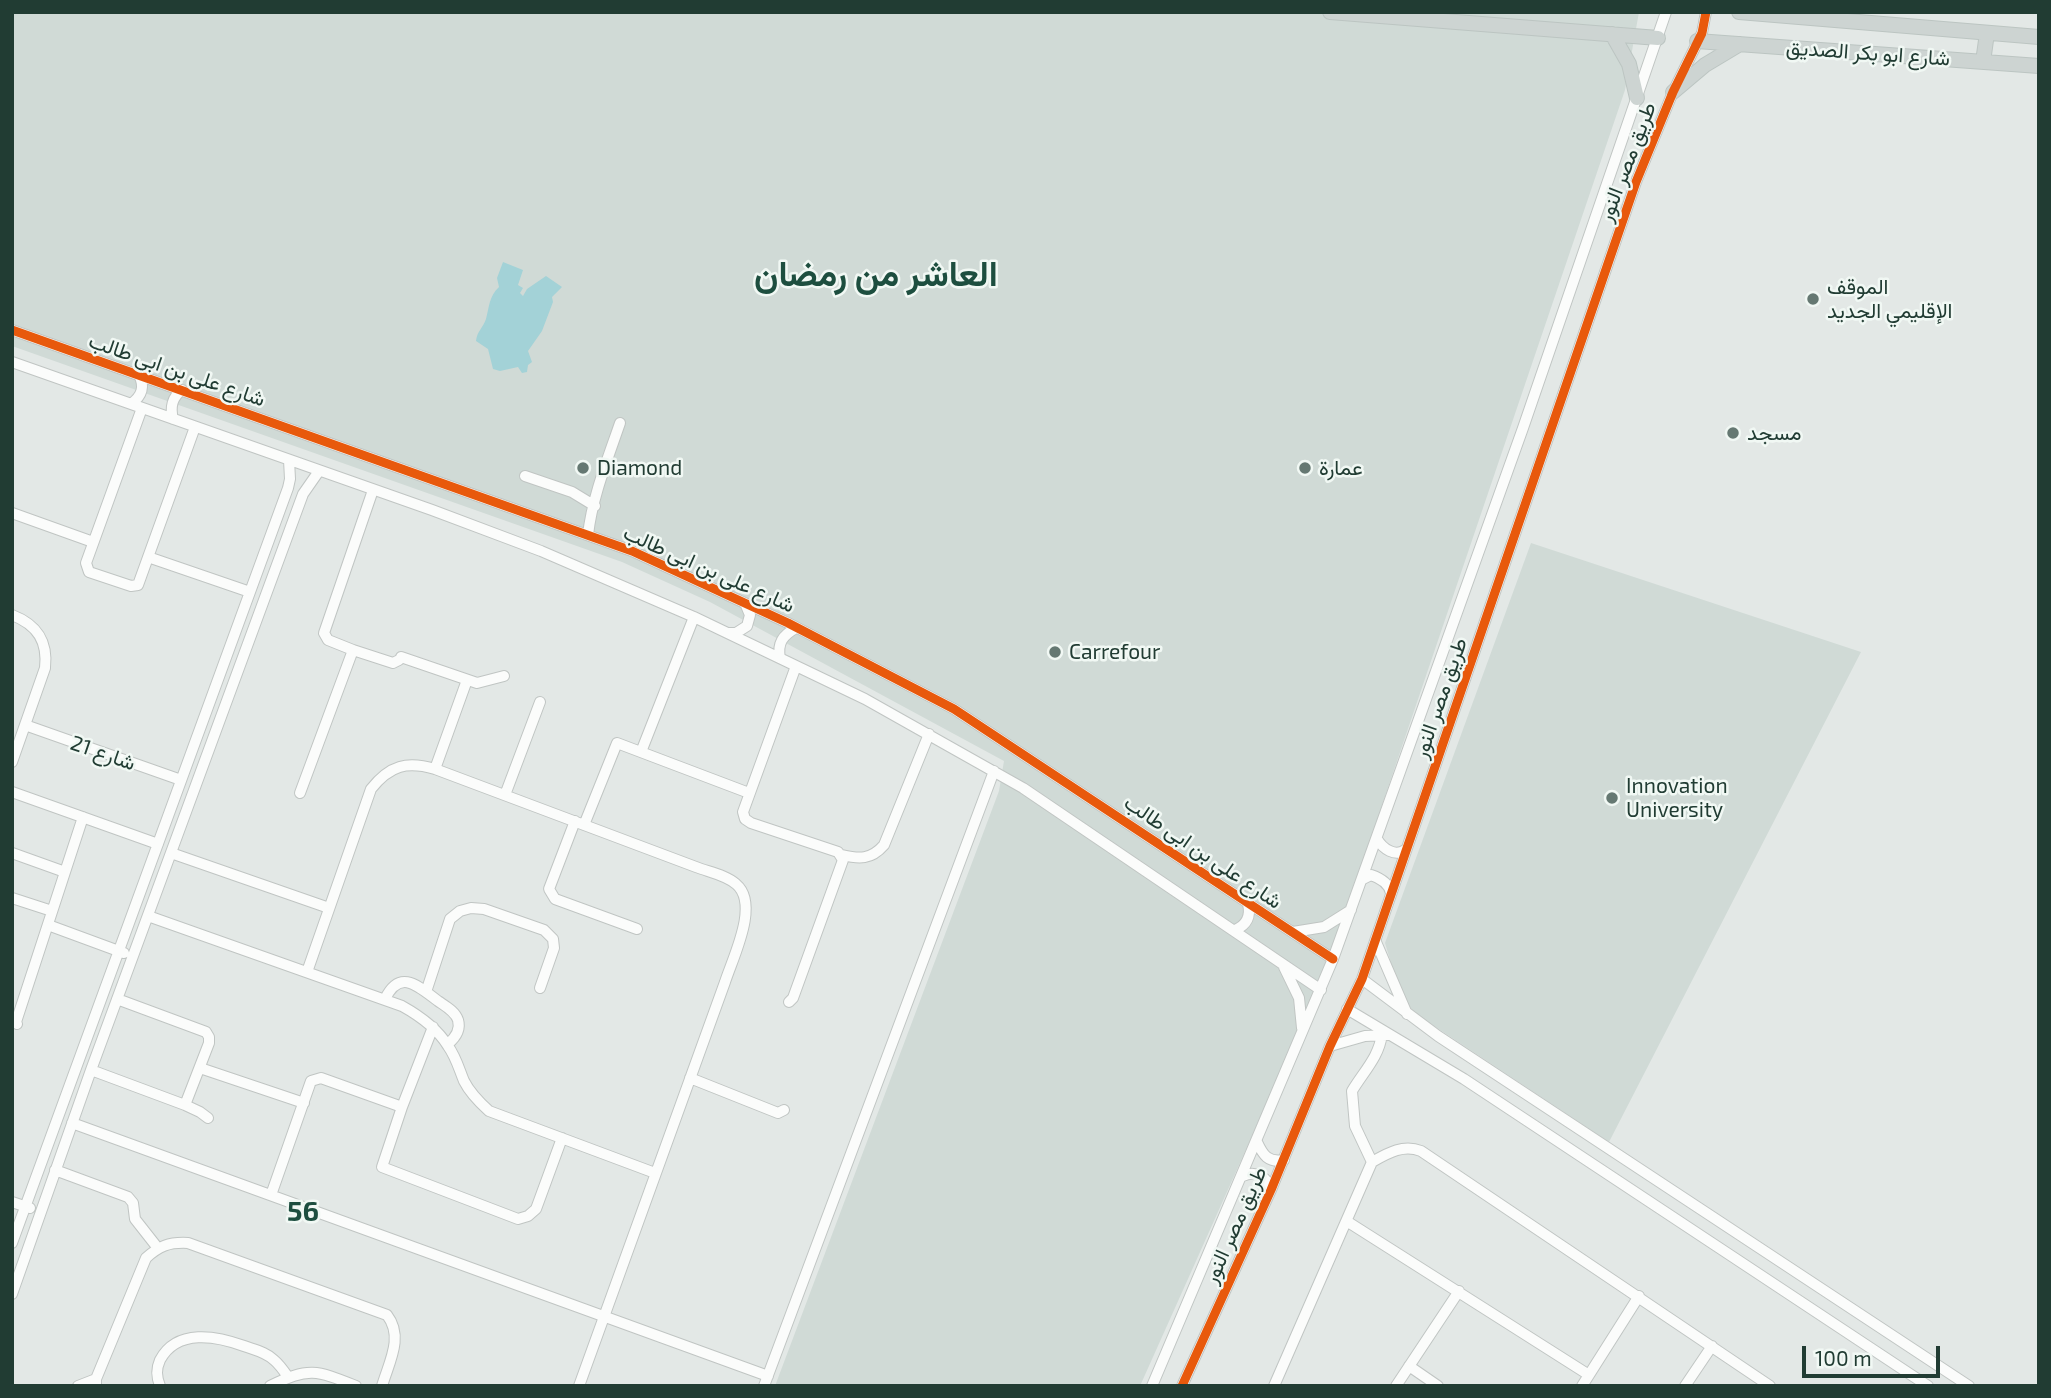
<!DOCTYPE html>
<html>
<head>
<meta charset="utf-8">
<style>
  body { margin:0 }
  #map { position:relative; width:2051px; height:1398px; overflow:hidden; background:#e3e8e6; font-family:"Exo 2",sans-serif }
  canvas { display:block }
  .frame { position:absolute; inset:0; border:14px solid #213c33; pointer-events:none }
  .scale { position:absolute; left:1802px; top:1346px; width:138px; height:32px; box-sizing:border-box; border:4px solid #213c33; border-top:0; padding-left:9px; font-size:21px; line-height:24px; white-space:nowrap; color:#213c33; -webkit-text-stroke:5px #f1f8f4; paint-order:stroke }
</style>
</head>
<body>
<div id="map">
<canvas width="2051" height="1398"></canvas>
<div class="frame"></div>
<div class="scale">100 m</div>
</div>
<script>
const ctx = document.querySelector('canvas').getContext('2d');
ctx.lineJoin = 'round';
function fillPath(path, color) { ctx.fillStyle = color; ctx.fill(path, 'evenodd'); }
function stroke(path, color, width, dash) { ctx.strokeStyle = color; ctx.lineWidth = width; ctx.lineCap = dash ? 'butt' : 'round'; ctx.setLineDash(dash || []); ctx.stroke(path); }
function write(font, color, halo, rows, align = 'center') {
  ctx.font = font + ' "Exo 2",Vazirmatn,sans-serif'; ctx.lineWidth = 5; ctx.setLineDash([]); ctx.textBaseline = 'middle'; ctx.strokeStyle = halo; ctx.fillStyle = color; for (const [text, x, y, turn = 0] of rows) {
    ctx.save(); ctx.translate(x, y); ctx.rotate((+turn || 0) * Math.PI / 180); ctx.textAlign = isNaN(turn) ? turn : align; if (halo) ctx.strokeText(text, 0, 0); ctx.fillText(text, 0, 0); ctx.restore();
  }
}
const built = new Path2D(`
  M12,12h1627l-14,78 -300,883 -185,413h-365l224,-595 5,-30 -294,-159 -88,-40 -610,-216z
  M1531,543l330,109 -252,490 -205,-136 -19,-63z`);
const water = new Path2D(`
  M503,262l20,8 -5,15 5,3 -3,5 3,3 4,-7 19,-13 16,11 -10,10 1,5 -11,29 -14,20 4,11 -4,3 -1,7 -5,1 -4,-6 -18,4 -7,-2 -5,-20 -12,-8c1,-10 7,-13 10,-22 3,-11 3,-23 13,-32l-2,-9z`);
const minor = new Path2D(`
  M12,330l620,221 156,72 166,86 379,250
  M12,362l420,148 109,41 153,66 171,82 158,89 298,202
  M131,404c11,-8 14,-17 8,-29
  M142,408l-56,155 3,9 42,14 7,-1 57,-158
  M173,419c-3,-11 -1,-22 9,-29
  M525,476l47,16 23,14
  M12,513l81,29
  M588,535c4,-37 20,-77 32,-112
  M148,557l102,35
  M12,615c26,10 36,27 33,53l-33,94
  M729,633h7l11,-7 3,-11 -5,-12
  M353,650l-25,-10 -4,-7 49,-143
  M401,657l76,26 27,-7
  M780,658c-3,-15 3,-23 16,-30
  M25,725l156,55
  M641,752l53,-135
  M435,769l32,-89
  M12,792l146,52
  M300,793l53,-143 40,13 6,-3
  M505,795l35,-93
  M575,821l-26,68 6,10 82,30
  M584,825l33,-82 132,50
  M1377,839c6,10 18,18 28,11
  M12,853l53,19
  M171,853l158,55
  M842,855c17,4 29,5 42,-10l45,-111
  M1363,879l8,-4c9,3 18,8 20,18
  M12,898l40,13
  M148,916l254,90c18,10 35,22 46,40 8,11 11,23 16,35 6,12 15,21 25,30l166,62
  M48,925l76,28
  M1235,930c12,-5 16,-14 13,-26
  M1293,932l31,-5 27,-17
  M1376,942l31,72
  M1284,967l15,31 3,30
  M307,972l64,-183c19,-24 36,-28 64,-20l261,98c13,5 30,8 40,17 24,20 -3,73 -11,98l-146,404
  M1362,979l76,57 531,350
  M426,992l24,-73 10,-8 11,-3 13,1 60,21 9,9 1,9 -14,40
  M117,999l89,33 3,5v6l-24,62
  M385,999c15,-31 33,-13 53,2 7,5 17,10 20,19 3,10 -3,18 -10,24
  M789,1002l4,-4 50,-138 -5,-8 -87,-29 -6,-4 -2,-7 53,-146
  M1347,1009l117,70 464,307
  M17,1024l-1,-2 67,-205
  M433,1027l-31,80 -20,60 136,52 10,-3 8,-7 26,-71
  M1330,1046l35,-10 23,-1
  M200,1068l104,35
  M91,1070l94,35 15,7 8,6
  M690,1078l88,35 6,-3
  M72,1123l696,253
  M1257,1142c6,13 11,21 27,18
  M1372,1162l-17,-36 -3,-35c12,-20 27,-34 30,-57
  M55,1170l73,27 5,6 2,16 22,28
  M1243,1176c12,-6 25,1 28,14
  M271,1195l40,-114 10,-3 81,29
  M12,1202l18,6
  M1348,1222l241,153
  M12,1243l276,-755 2,-9 -1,-19
  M12,1294l79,-224 212,-576 16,-23
  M1409,1366l29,20
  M78,1386l18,-7
  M96,1386v-7l50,-121c13,-12 23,-16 42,-15l199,72c17,22 2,47 -5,71
  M160,1386c-4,-10 -4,-17 0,-26 17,-32 57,-24 84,-14 11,4 22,6 30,14 6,5 10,11 14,17
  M270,1386c39,-19 46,-16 86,0
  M764,1386l230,-615
  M1152,1386l181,-427 190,-531 143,-416
  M1182,1386l89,-196 59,-144 32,-67 274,-797 37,-90 29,-59 4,-21
  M1274,1386l98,-224c16,-9 31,-18 49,-11l349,235
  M1396,1386l63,-95
  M1582,1386l57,-90
  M1685,1386l27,-40`);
const major = new Path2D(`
  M1330,12l328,26
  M1739,12l300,25
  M1612,34l17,30 8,34
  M1697,41l342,25
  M1983,62l4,-29
  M1673,92l32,-27 35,-21`);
const cycleway = new Path2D(`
  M12,330l620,221 156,72 166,86 379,250
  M1182,1386l89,-196 59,-144 32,-67 274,-797 37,-90 29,-59 4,-21`);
const markers = [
  [1813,299,7,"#657872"],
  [1733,433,7,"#657872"],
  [583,468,7,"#657872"],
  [1305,468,7,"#657872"],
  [1055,652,7,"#657872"],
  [1612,798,7,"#657872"]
];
const streetNames = [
  ["شارع ابو بكر الصديق",1868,53,4],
  ["طريق مصر النور",1627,162,-69],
  ["شارع على بن ابى طالب",177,370,19],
  ["شارع على بن ابى طالب",709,569,24],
  ["طريق مصر النور",1440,698,-71],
  ["شارع 21",103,753,19],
  ["شارع على بن ابى طالب",1203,852,34],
  ["طريق مصر النور",1235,1225,-66]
];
const poiNames = [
  ["الموقف",1827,287],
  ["الإقليمي الجديد",1827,311],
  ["مسجد",1747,433],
  ["Diamond",597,468],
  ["عمارة",1319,468],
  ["Carrefour",1069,652],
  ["Innovation",1626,786],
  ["University",1626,810]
];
const districtNames = [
  ["56",303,1212]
];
const townNames = [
  ["العاشر من رمضان",876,274]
];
fillPath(built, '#d0dad6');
fillPath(water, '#a3d2d7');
stroke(minor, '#c0c5c3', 12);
stroke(major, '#bcc5c2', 16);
stroke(minor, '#fbfcfb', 10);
stroke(major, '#cdd4d2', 14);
stroke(cycleway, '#e8590c', 9);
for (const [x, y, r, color] of markers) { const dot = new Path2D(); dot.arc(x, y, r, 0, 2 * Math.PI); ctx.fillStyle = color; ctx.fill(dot); stroke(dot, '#f1f8f4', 2.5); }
write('21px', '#213c33', '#f1f8f4', streetNames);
write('21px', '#213c33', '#f1f8f4', poiNames, 'left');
write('bold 28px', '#1d4e3f', '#f1f8f4', districtNames);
write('bold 35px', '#1d4e3f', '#f1f8f4', townNames);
</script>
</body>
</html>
